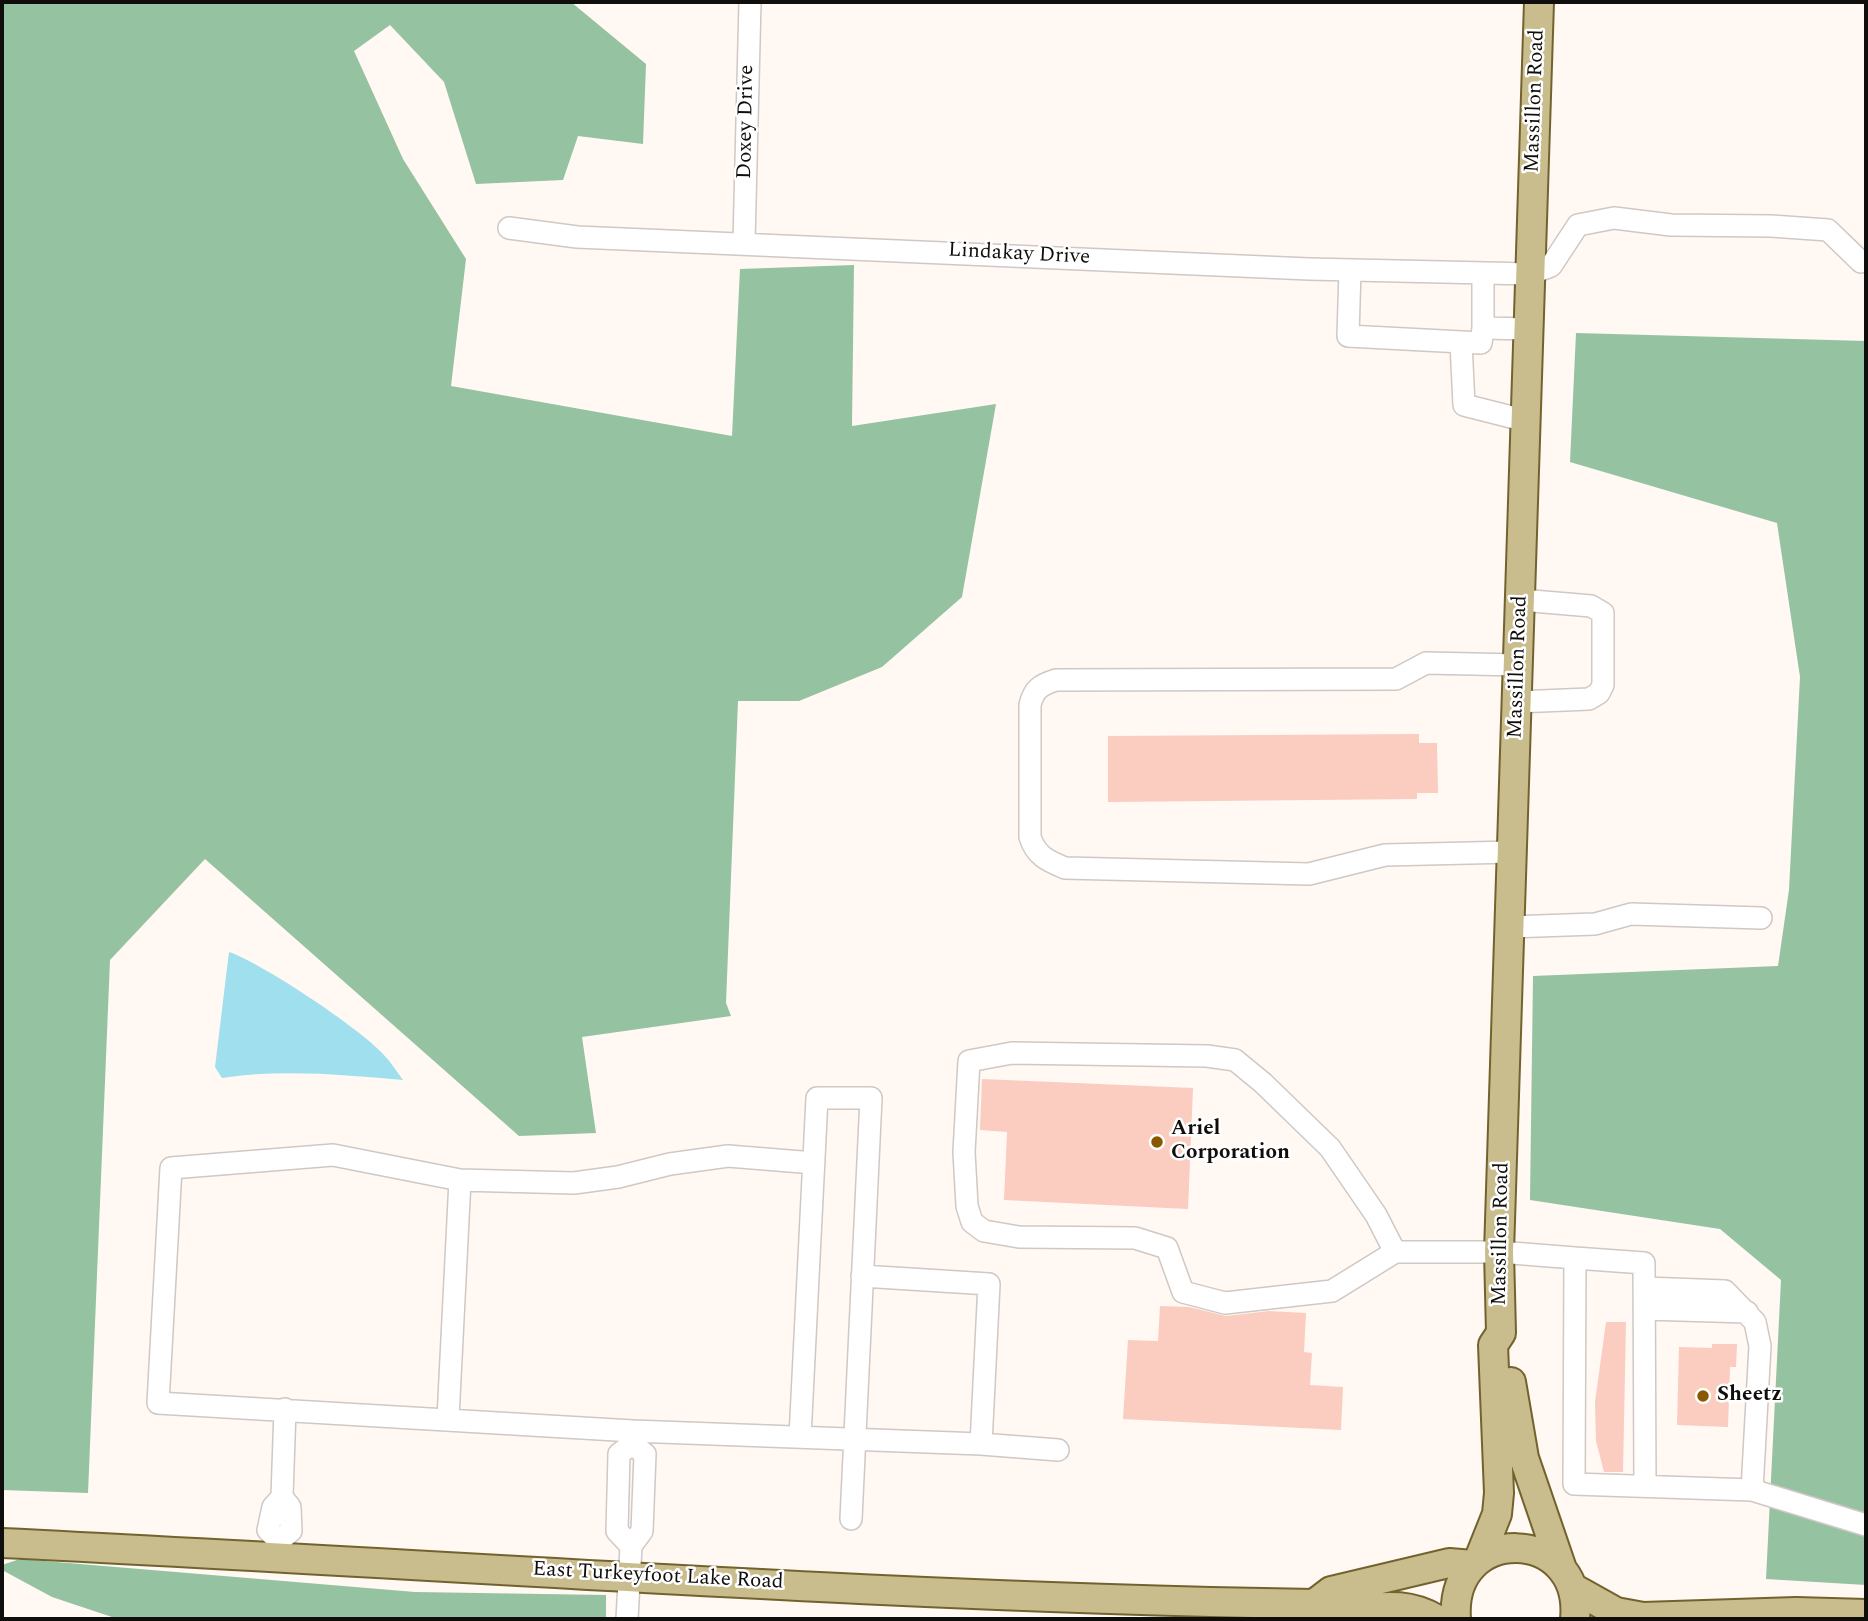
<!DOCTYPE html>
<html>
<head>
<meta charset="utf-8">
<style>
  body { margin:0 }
  #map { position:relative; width:1868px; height:1621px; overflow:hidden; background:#fff8f3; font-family:Spectral,serif }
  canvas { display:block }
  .frame { position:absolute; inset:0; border:4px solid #100e0c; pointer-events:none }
</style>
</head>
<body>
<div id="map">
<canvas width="1868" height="1621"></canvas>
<div class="frame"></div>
</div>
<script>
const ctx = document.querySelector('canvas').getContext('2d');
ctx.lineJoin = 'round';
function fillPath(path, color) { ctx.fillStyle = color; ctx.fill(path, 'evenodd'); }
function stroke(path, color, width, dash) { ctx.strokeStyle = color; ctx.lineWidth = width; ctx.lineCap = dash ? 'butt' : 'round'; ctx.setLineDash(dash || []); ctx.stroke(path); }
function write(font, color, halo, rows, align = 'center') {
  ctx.font = font + ' Spectral,serif'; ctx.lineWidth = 5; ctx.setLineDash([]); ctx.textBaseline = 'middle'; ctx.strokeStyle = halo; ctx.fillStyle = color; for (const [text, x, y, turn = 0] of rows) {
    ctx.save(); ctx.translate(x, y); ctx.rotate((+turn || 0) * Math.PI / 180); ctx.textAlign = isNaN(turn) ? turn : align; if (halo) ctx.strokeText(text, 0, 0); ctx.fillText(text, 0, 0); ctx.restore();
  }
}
const forest = new Path2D(`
  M2,2h569l75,62 -3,80 -65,-8 -15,44 -87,4 -32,-102 -54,-57 -36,26 49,108 63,100 -15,127 281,50 8,-167 114,-4 -2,161 144,-22 -34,193 -80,70 -83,34h-61l-12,302 5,13 -149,21 14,96 -77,3 -314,-277 -95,101 -22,533 -86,-3z
  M1576,333l290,8v1244l-100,-6 15,-299 -61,-51 -190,-29 3,-224 245,-10 11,-76 11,-213 -23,-154 -207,-61z
  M20,1559l395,33 191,3v24h-488l-66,-22 -50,-27v-5z`);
const water = new Path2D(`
  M229,952c31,10 132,77 154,102 8,8 14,18 20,26 -61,-5 -120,-11 -181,-2l-7,-11z`);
const building = new Path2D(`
  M1419,734v9h18l1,50h-21v6l-309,3v-66z
  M982,1079l211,9 -5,121 -184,-9 3,-68 -27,-2z
  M1160,1306l29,1 37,9 43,-5 37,2 -2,39 8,1 -2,32 33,2 -2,43 -218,-11 5,-79 30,1z
  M1606,1322h20l-3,150h-19l-8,-31 -1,-39z
  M1712,1344h25l-1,23h-6l-2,60 -51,-2 2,-78 33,1z`);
const minor = new Path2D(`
  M509,228l68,9 732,32 221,5 21,-8 27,-41 36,-7 57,7 100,1 57,4 33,32
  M744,242l6,-240
  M1350,270l-2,66 133,7 2,-15
  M1483,273v55l46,1
  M1461,343l3,62 63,16
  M1517,702l72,-3 10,-6 4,-8v-72l-12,-7 -70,-6
  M1512,852l-127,3 -76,19 -244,-6c-17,-7 -29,-12 -35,-31v-132c4,-16 10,-20 26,-25l340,-1 30,-16 93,2
  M1510,927l85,-3 36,-10 130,4
  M460,1180l114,3 44,-6 52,-13 58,-8 86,7
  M1395,1252l-63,39 -107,12 -42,-11 -16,-44 -32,-10 -116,-1 -35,-6 -12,-9 -5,-16 -3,-54 5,-91 43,-8 195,3 28,4 28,23 67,65 46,67 19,37h104l76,6 -1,226 178,6 114,35
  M1575,1258l69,5 1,222
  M862,1276l127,8 -8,160
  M1645,1288l80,3 30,31 5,24 -8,144
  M1645,1309l102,3
  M448,1418l12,-238 -127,-25 -162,13 -13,235 475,28 -1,13
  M633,1431l348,13 77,6
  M800,1437l17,-339h54l-20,421
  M279,1541l-11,-11 5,-23 9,-10
  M631,1546l-14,-15 2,-77 13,-10
  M277,1557l2,-16 12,-10 -1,-24 -8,-10 3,-88
  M627,1619l4,-73 11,-15 3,-77 -13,-10`);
const major = new Path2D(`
  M1511,1382l13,76 38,111
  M2,1543c437,21 874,54 1312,61 41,17 75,-12 122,15
  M1479,1559l18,-45 2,-21 -6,-148 8,-12 -2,-81 40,-1250
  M1573,1588l43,24 27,5 153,-5 70,2
  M1314,1604l17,-13 118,-28 24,2
  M1456,1619c-7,-96 128,-93 119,0`);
const markers = [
  [1157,1142,7,"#8a5701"],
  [1703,1396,7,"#8a5701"]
];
const streetNames = [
  ["Massillon Road",1536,101,-88],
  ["Doxey Drive",747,122,-89],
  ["Lindakay Drive",1019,255,3],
  ["Massillon Road",1519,667,-88],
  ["Massillon Road",1502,1234,-89],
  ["East Turkeyfoot Lake Road",658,1577,3]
];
const poiNames = [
  ["Ariel",1171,1130],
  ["Corporation",1171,1154],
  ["Sheetz",1717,1396]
];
fillPath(forest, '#95c2a0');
fillPath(water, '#a0e0ee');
fillPath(building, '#facdc0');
stroke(minor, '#cfc8c4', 24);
stroke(major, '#72632e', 32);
stroke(minor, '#fff', 21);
stroke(major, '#cabd8d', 28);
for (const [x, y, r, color] of markers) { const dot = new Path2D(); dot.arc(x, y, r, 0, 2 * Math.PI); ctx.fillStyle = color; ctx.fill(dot); stroke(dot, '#fff', 2.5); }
write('21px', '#100e0c', '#fff', streetNames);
write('bold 21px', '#100e0c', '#fff', poiNames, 'left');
</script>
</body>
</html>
